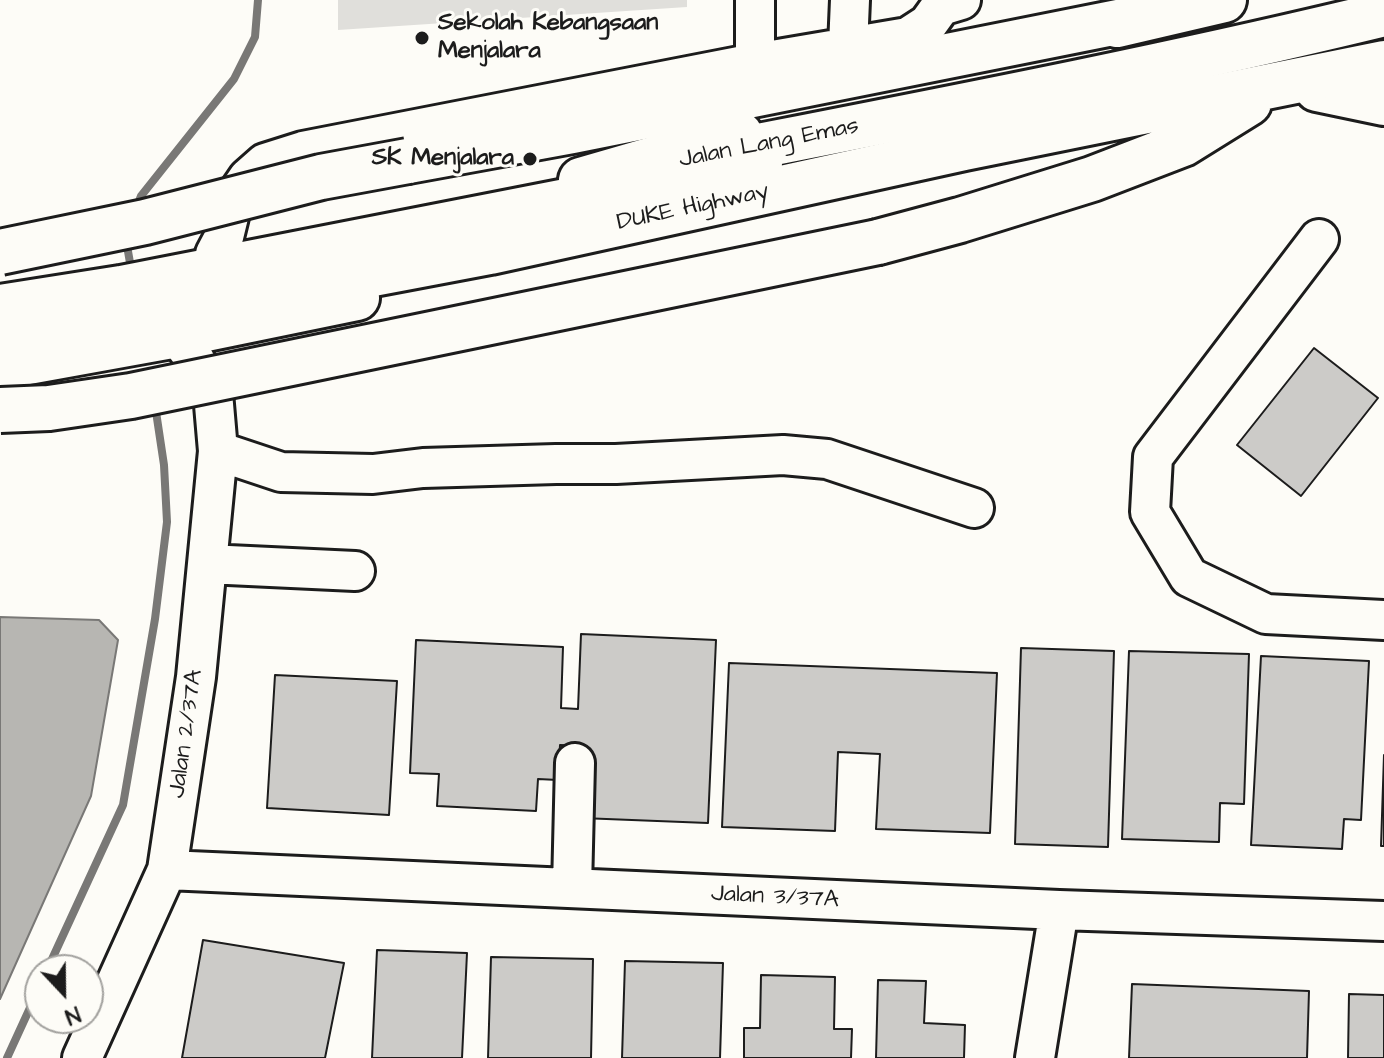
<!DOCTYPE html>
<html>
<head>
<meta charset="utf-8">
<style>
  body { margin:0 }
  #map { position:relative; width:1384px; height:1058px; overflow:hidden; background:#fdfcf7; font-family:"Architects Daughter",sans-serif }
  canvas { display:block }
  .north { position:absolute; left:24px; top:954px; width:80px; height:80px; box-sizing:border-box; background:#fdfcf7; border:2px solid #a3a29f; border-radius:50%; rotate:158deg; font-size:22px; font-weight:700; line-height:32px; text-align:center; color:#1c1c1c }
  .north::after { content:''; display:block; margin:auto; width:28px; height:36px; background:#1c1c1c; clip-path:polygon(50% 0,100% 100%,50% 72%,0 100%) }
</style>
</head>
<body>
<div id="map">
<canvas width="1384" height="1058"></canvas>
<div class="north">N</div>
</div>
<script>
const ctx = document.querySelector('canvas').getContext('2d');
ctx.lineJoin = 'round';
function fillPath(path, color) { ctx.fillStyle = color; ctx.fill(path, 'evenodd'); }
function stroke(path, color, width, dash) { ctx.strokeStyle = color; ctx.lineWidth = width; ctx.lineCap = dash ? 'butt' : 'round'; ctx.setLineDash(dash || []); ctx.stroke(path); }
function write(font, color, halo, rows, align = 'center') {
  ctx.font = font + ' "Architects Daughter",sans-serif'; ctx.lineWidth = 6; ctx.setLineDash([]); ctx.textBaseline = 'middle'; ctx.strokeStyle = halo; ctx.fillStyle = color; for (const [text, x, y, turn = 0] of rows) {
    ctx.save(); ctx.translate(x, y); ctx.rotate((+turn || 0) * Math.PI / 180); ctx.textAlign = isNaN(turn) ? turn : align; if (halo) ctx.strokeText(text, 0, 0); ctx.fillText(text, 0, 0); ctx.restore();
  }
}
const green = new Path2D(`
  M338,0h349v7l-349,23z`);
const water = new Path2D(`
  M0,617l99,3 19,20 -27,156 -91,203z`);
const stream = new Path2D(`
  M136,209l5,-13 93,-117 21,-42 3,-37
  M126,240l6,34
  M47,970l76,-165 32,-186 12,-97 -3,-57 -9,-60
  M7,1058l33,-72`);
const building = new Path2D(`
  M1314,348l64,50 -77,98 -64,-51z
  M581,634l135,6 -8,183 -127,-5 4,-72 -25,-1 -2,35 -20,-1 -2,32 -99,-5 2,-32 -29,-1 6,-133 147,7 -2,61 17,1z
  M1021,648l93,3 -6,196 -93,-3z
  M1129,651l120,3 -5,150 -24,-1 -1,39 -97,-3z
  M1261,656l108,5 -8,159 -17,-1 -2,30 -91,-4z
  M729,663l268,10 -7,160 -114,-4 4,-75 -42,-2 -3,79 -113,-4z
  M275,675l122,6 -8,134 -122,-7z
  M1384,755v91h-3z
  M203,940l141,23 -19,95h-143z
  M377,950l90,3 -5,105h-90z
  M491,957l102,2 -2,99h-103z
  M625,961l98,2 -3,95h-98z
  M761,975l74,2 -1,52h18l-1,29h-107v-30h16z
  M878,980l48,1 -2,42 41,2 -1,33h-88z
  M1132,984l177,7 -2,67h-178z
  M1349,994l35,1v63h-36z`);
const minor = new Path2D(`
  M848,47l2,-47
  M755,63l153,-26 20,-13 13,-18 20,-6
  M1319,239l-166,218 -3,55 39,65 77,37 118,6
  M215,254l9,-17 9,-37 15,-22 17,-15 38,-12 452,-88v-63
  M218,451l63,21 92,2 50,-6 133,-4h60l167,-9 44,4 147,49
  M207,564l148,7
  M167,870l892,40 325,11
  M572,888l3,-125
  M82,1058l85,-188 29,-193 22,-226 -5,-58 -18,-33 -18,-25
  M1035,1058l24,-148`);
const major = new Path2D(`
  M1117,25l107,-25
  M1317,89l67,14
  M713,155c224,-44 449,-87 671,-141
  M581,180l159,-46
  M0,367l177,-32 180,-37`);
const highway = new Path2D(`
  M408,161l164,-30 581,-116
  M878,242l82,-22 132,-41 91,-35 66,-41
  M0,307l121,-19 639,-125
  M0,340l288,-50 202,-38 474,-104 420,-85`);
const highwayBridge = new Path2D(`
  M0,252l145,-30 176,-45 87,-16
  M0,410l49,-2 82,-12 747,-154`);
const markers = [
  [422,38,8,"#1c1c1c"],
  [530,159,8,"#1c1c1c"]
];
const poiNames = [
  ["Sekolah Kebangsaan",438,24],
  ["Menjalara",438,52],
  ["SK Menjalara",514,159,"right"]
];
const streetNames = [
  ["Jalan Lang Emas",769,144,-11],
  ["DUKE Highway",693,208,-12],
  ["Jalan 2/37A",187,734,-82],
  ["Jalan 3/37A",775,898,3]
];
fillPath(green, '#e0dfdb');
fillPath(water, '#b7b6b2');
stroke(water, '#797876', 2);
stroke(stream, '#797876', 8);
fillPath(building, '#cccbc8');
stroke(building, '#1c1c1c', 2);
stroke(minor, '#1c1c1c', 44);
stroke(major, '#1c1c1c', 50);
stroke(highway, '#1c1c1c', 50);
stroke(minor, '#fdfcf7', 38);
stroke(major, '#fdfcf7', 44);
stroke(highway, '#fdfcf7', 44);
stroke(highwayBridge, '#1c1c1c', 50, []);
stroke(highwayBridge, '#fdfcf7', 44);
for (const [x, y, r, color] of markers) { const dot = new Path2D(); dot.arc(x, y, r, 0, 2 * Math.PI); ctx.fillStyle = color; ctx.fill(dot); stroke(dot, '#fdfcf7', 3); }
write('bold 24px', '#1c1c1c', '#fdfcf7', poiNames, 'left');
write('24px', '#1c1c1c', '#fdfcf7', streetNames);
</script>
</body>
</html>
